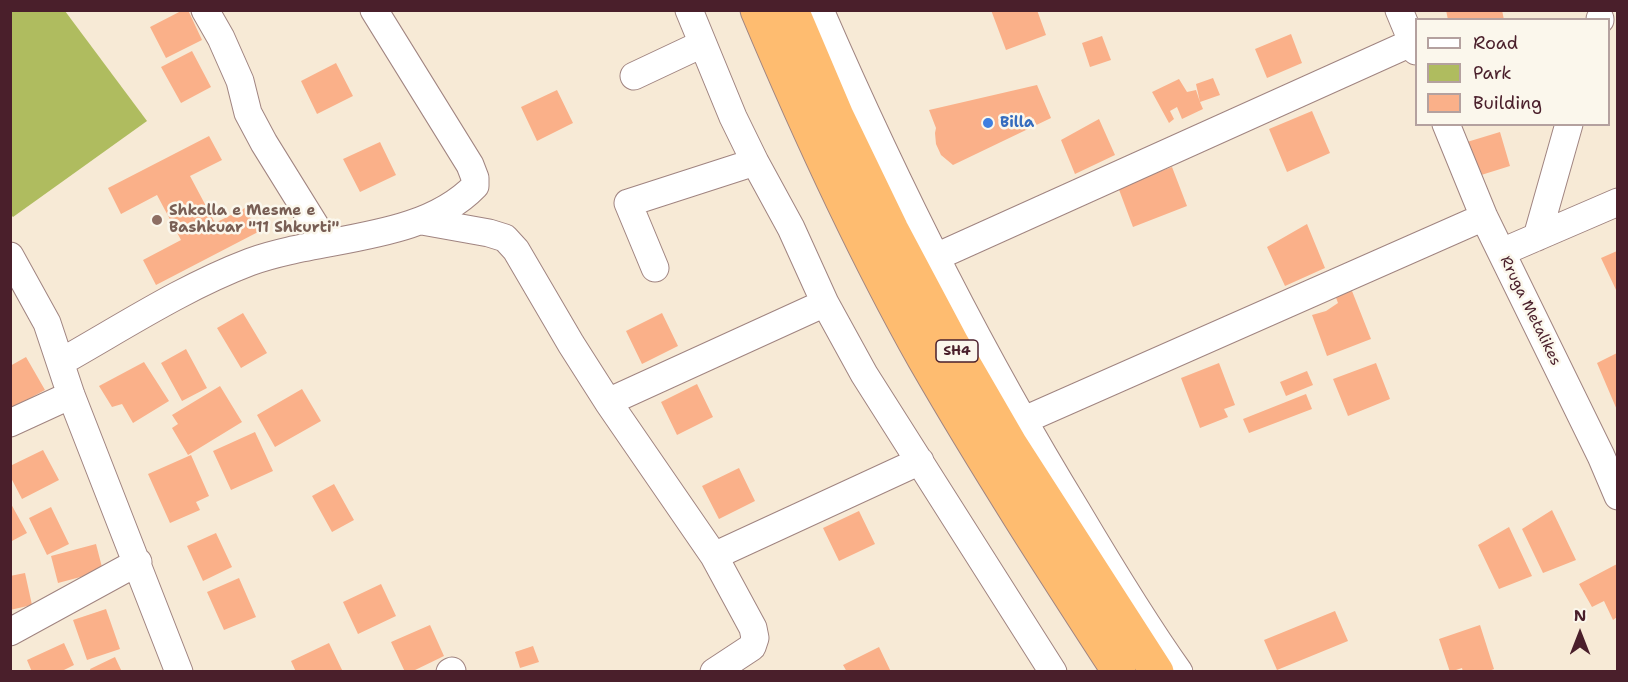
<!DOCTYPE html>
<html>
<head>
<meta charset="utf-8">
<style>
  body { margin:0 }
  #map { position:relative; width:1628px; height:682px; overflow:hidden; background:#f7ead6; font-family:"Shantell Sans",sans-serif }
  canvas { display:block }
  .frame { position:absolute; inset:0; border:12px solid #4a1f2b; pointer-events:none }
  .legend { position:absolute; left:1415px; top:18px; width:195px; height:108px; box-sizing:border-box; background:#fbf7ec; border:2px solid #b4a19f; margin:0; padding:8px 10px; list-style:none; font-size:18px; color:#4a1f2b }
  .legend li { display:flex; align-items:center; gap:12px; height:30px }
  .legend b { width:30px; border:2px solid #b4a19f }
  .north { position:absolute; left:1550px; top:604px; width:60px; height:60px; -webkit-text-stroke:4px #fbf7ec; paint-order:stroke; rotate:0deg; font-size:16px; font-weight:700; line-height:24px; text-align:center; color:#4a1f2b }
  .north::after { content:''; display:block; margin:auto; width:21px; height:27px; background:#4a1f2b; clip-path:polygon(50% 0,100% 100%,50% 72%,0 100%) }
</style>
</head>
<body>
<div id="map">
<canvas width="1628" height="682"></canvas>
<div class="frame"></div>
<ul class="legend">
<li><b style="height:8px;background:#fff"></b>Road</li>
<li><b style="height:16px;background:#afbc5f"></b>Park</li>
<li><b style="height:16px;background:#fab089"></b>Building</li>
</ul>
<div class="north">N</div>
</div>
<script>
const ctx = document.querySelector('canvas').getContext('2d');
ctx.lineJoin = 'round';
function fillPath(path, color) { ctx.fillStyle = color; ctx.fill(path, 'evenodd'); }
function stroke(path, color, width, dash) { ctx.strokeStyle = color; ctx.lineWidth = width; ctx.lineCap = dash ? 'butt' : 'round'; ctx.setLineDash(dash || []); ctx.stroke(path); }
function write(font, color, halo, rows, align = 'center') {
  ctx.font = font + ' "Shantell Sans",sans-serif'; ctx.lineWidth = 5; ctx.setLineDash([]); ctx.textBaseline = 'middle'; ctx.strokeStyle = halo; ctx.fillStyle = color; for (const [text, x, y, turn = 0] of rows) {
    ctx.save(); ctx.translate(x, y); ctx.rotate((+turn || 0) * Math.PI / 180); ctx.textAlign = isNaN(turn) ? turn : align; if (halo) ctx.strokeText(text, 0, 0); ctx.fillText(text, 0, 0); ctx.restore();
  }
}
const green = new Path2D(`
  M11,10l54,1 82,110 -134,96 -3,-3z`);
const building = new Path2D(`
  M183,10h5l14,30 -36,18 -16,-31z
  M991,10h46l9,25 -40,15z
  M1446,10h56l2,10h-56z
  M1291,34l11,29 -35,15 -12,-29z
  M1102,36l9,24 -21,7 -8,-24z
  M192,51l19,36 -30,16 -20,-36z
  M336,63l17,33 -36,18 -16,-33z
  M1213,78l7,17 -20,7 3,7 -21,10 -5,-12 -7,4 4,8 -5,4 -17,-31 27,-13 8,13 9,-2 4,12 -4,-18z
  M1037,85l14,33 -98,47 -12,-10 -5,-11 -1,-11 1,-5 -7,-18z
  M557,90l16,33 -36,18 -16,-34z
  M1312,111l18,42 -43,19 -18,-43z
  M1099,119l16,36 -40,19 -14,-34z
  M1500,132l10,34 -32,10 -11,-34z
  M209,136l13,24 -32,16 25,47 30,-15 13,24 -102,53 -13,-25 38,-20 -24,-45 -36,19 -13,-26z
  M380,142l16,33 -36,17 -17,-33z
  M1172,167l15,39 -54,21 -15,-40z
  M1307,224l18,44 -40,18 -18,-39z
  M1617,251v41l-16,-34z
  M1352,291l19,48 -44,17 -15,-41 14,-4 12,-8 -3,-8z
  M243,313l24,40 -26,15 -24,-40z
  M662,313l16,33 -36,18 -16,-33z
  M186,349l21,39 -25,13 -21,-38z
  M1617,353v57l-20,-47z
  M26,357l19,33 -35,19v-43z
  M144,362l25,39 -36,22 -11,-19 -10,3 -13,-21z
  M1219,363l16,42 -11,4 4,8 -28,11 -19,-50z
  M1376,363l14,36 -42,17 -15,-37z
  M1307,371l6,14 -27,11 -6,-14z
  M697,384l16,33 -36,18 -16,-33z
  M220,386l22,36 -54,33 -16,-27 6,-4 -6,-9z
  M302,389l19,32 -46,26 -18,-32z
  M1306,394l6,15 -63,24 -6,-14z
  M255,432l18,39 -42,19 -18,-39z
  M43,450l16,30 -37,19 -12,-23v-10z
  M191,455l18,41 -13,6 4,8 -30,13 -22,-49z
  M739,468l16,33 -36,18 -17,-33z
  M334,484l20,36 -22,12 -20,-36z
  M10,502l17,31 -17,9z
  M51,507l18,37 -22,11 -18,-37z
  M1552,510l24,50 -33,13 -21,-44z
  M859,511l16,33 -36,17 -16,-33z
  M1509,527l23,49 -33,13 -21,-44z
  M216,533l16,34 -29,14 -16,-35z
  M96,544l7,27 -45,12 -7,-27z
  M1617,564v53l-4,3 -9,-19 -12,6 -13,-23z
  M25,573l7,32 -22,5v-34z
  M239,578l17,39 -32,13 -17,-38z
  M381,584l15,32 -38,18 -15,-32z
  M106,609l14,40 -33,11 -14,-40z
  M1335,611l13,30 -71,29 -13,-30z
  M430,625l14,31 -33,16h-6l-14,-30z
  M1480,625l14,44 -7,3h-24l-1,-4 -12,4 -11,-33z
  M64,643l10,22 -14,7h-28l-5,-12z
  M329,643l14,29h-47l-5,-11z
  M533,646l6,16 -19,6 -5,-16z
  M879,647l12,25h-44l-4,-7z
  M115,657l7,15h-31l-1,-3z`);
const minor = new Path2D(`
  M205,10l16,28 19,43 8,32 16,30 62,100
  M689,10l44,107 22,45 36,66 34,75 39,71 189,298
  M820,10c75,173 159,341 257,501 32,54 65,109 102,161
  M1399,10l17,41
  M1600,20v-1
  M634,76l68,-32
  M1446,124l38,93 117,239 17,40
  M422,221l67,12 16,5 11,12 55,94 37,58 106,154 39,72 2,10 -3,9 -38,25
  M1537,237l32,-113
  M1502,252l116,-50
  M10,256l37,67 24,72 108,277
  M936,257l477,-215
  M655,268l-27,-65 127,-41
  M61,362c62,-35 123,-75 189,-100 71,-26 171,-20 225,-76v-8l-5,-13 -96,-155
  M608,402l217,-99
  M1022,421l462,-204
  M10,423l61,-28
  M714,556l206,-95
  M10,632l128,-70
  M450,672l2,-1`);
const highway = new Path2D(`
  M757,10c50,119 104,237 167,349 61,106 128,210 195,313
  M792,10l45,106 55,114 60,113 59,102 146,227`);
const markers = [
  [988,123,6,"#3f7fe0"],
  [157,220,6,"#8d6e63"]
];
const shields = [
  [957,351,42]
];
const shieldNames = [
  ["SH4",957,351]
];
const shopNames = [
  ["Billa",1000,123]
];
const educationNames = [
  ["Shkolla e Mesme e",169,211],
  ["Bashkuar \"11 Shkurti\"",169,228]
];
const streetNames = [
  ["Rruga Metalikes",1530,311,64]
];
fillPath(green, '#afbc5f');
fillPath(building, '#fab089');
stroke(minor, '#a08480', 29);
stroke(highway, '#a08480', 35);
stroke(minor, '#fff', 27);
stroke(highway, '#febc70', 33);
for (const [x, y, r, color] of markers) { const dot = new Path2D(); dot.arc(x, y, r, 0, 2 * Math.PI); ctx.fillStyle = color; ctx.fill(dot); stroke(dot, '#fbf7ec', 2); }
for (const [x, y, w] of shields) { const box = new Path2D(); box.roundRect(x - w / 2, y - 11, w, 22, 4.5); ctx.fillStyle = '#fbf7ec'; ctx.fill(box); stroke(box, '#4a1f2b', 1.5); }
write('bold 14px', '#4a1f2b', null, shieldNames);
write('bold 15px', '#366cbe', '#fbf7ec', shopNames, 'left');
write('bold 15px', '#785e54', '#fbf7ec', educationNames, 'left');
write('15px', '#4a1f2b', '#fbf7ec', streetNames);
</script>
</body>
</html>
